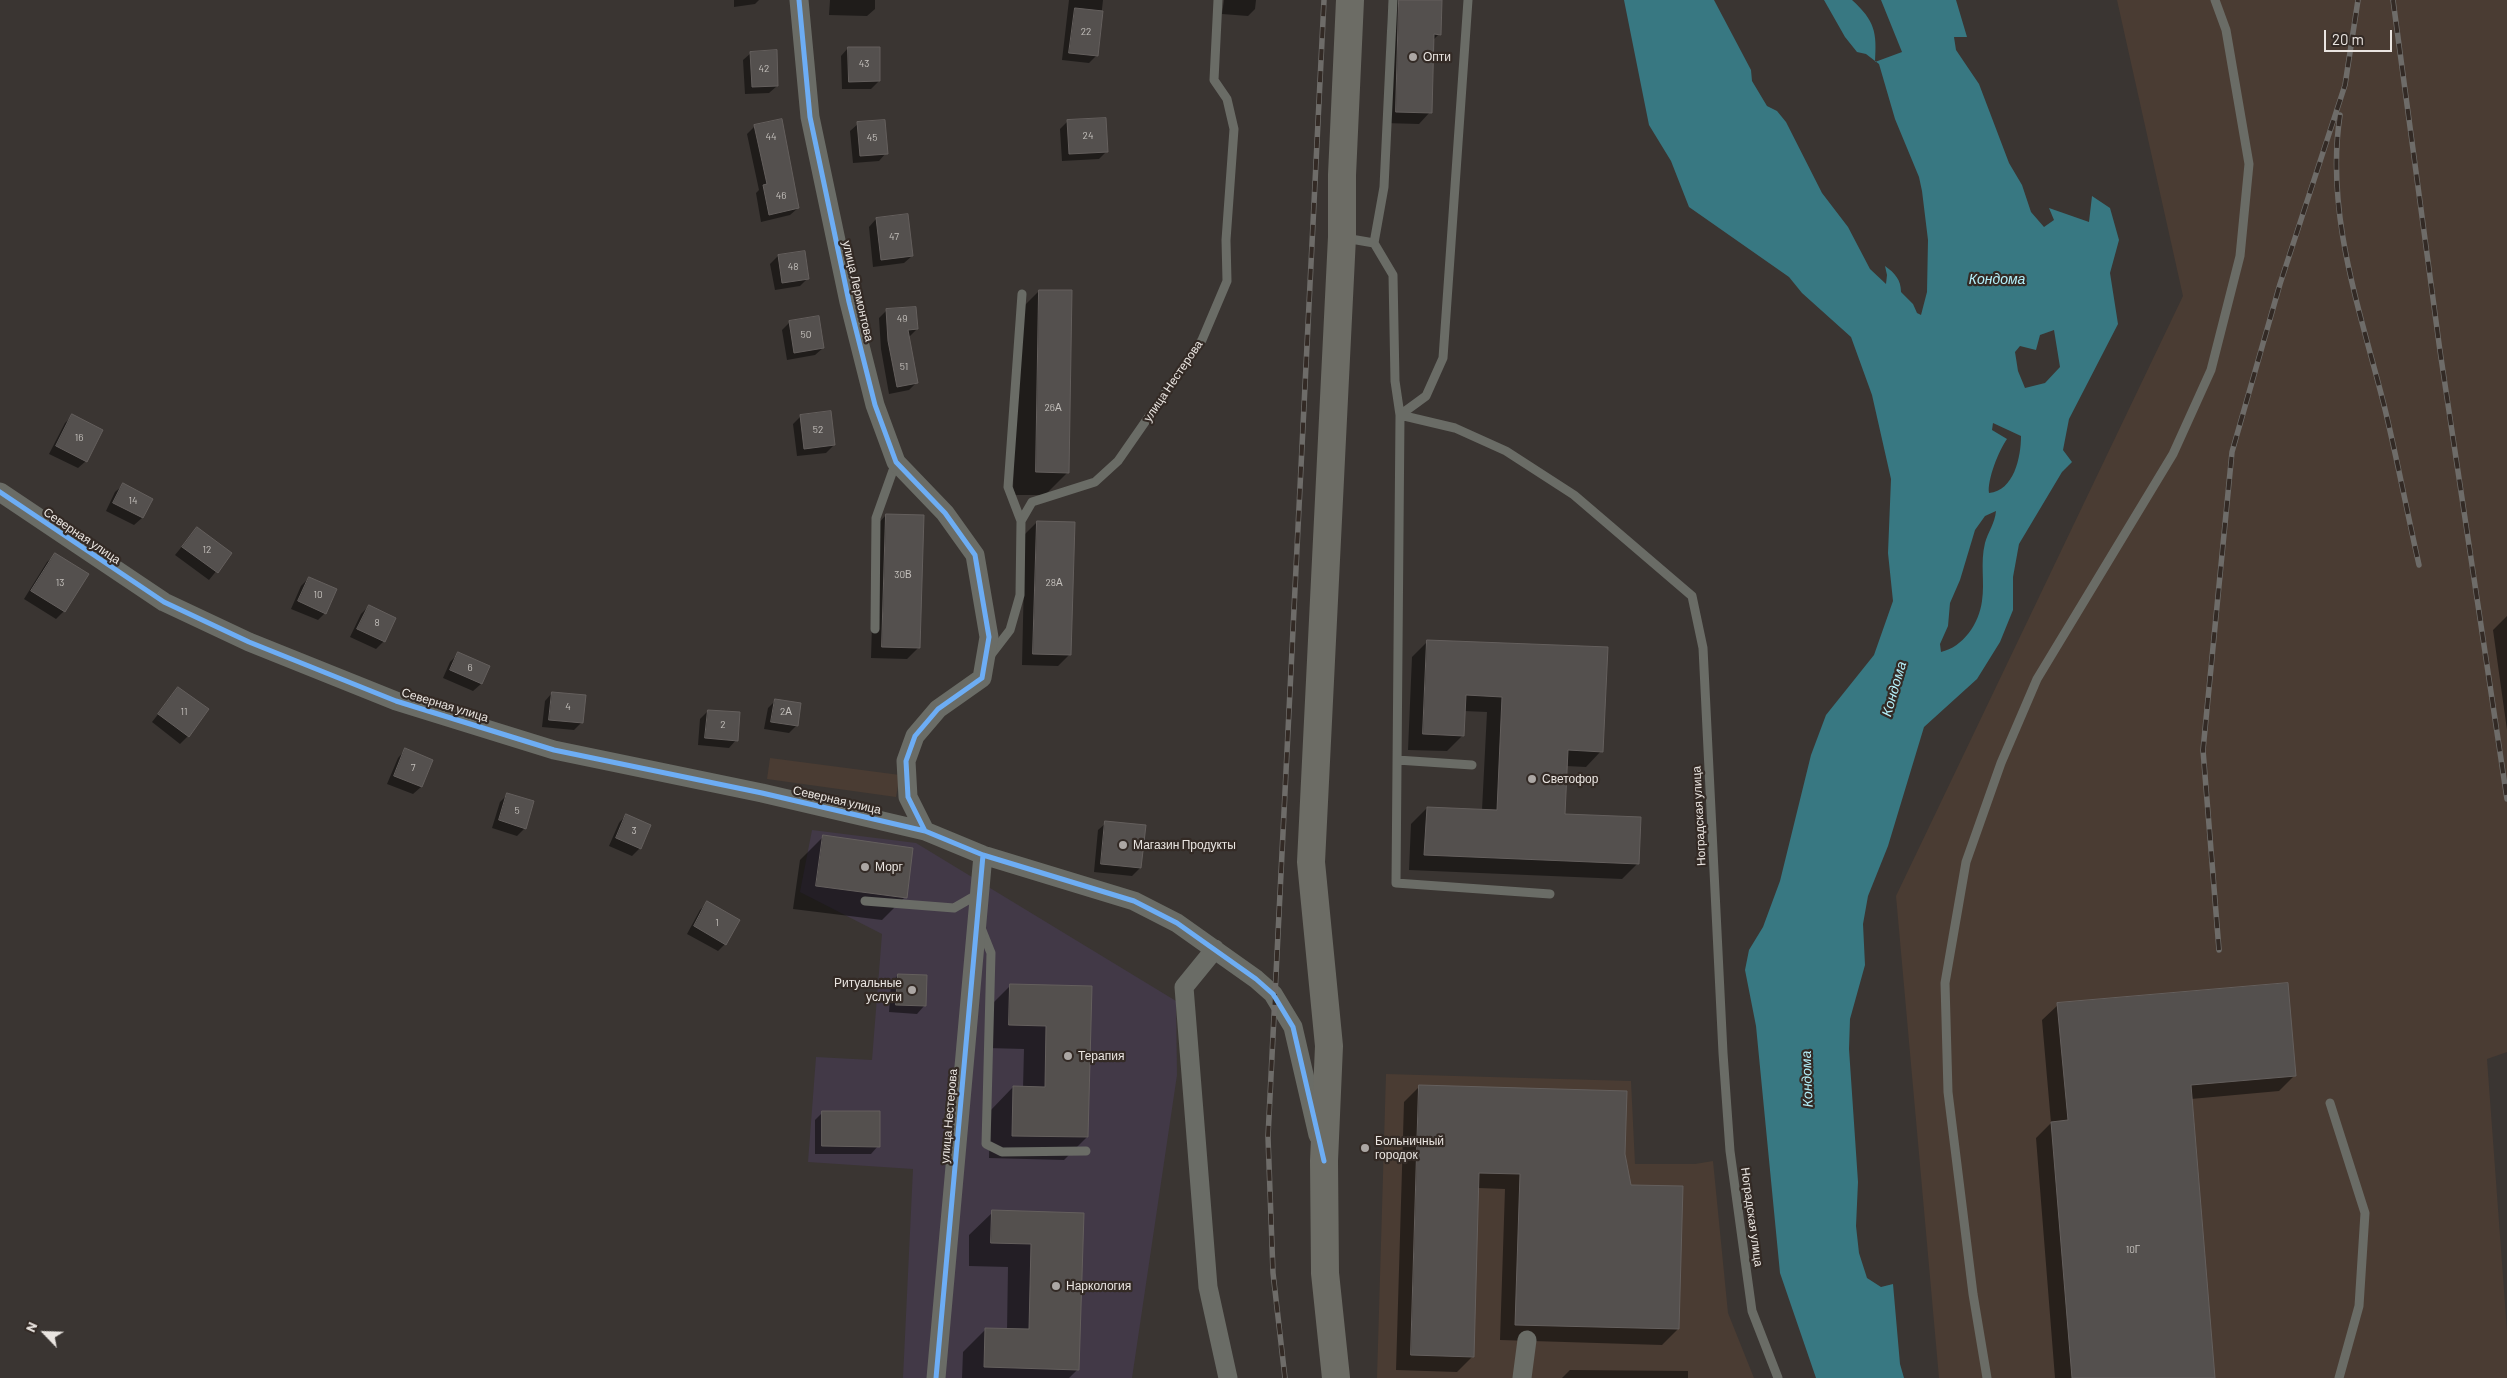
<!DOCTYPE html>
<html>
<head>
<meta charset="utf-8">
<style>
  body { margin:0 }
  #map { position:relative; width:2507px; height:1378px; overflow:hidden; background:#3a3532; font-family:Barlow,sans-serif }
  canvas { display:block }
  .north { position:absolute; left:20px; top:1308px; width:50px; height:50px; -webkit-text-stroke:4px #332a25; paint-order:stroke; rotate:294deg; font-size:14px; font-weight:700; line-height:20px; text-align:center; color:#eae5e1 }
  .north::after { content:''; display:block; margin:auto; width:18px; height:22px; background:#eae5e1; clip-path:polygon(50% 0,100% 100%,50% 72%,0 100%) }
  .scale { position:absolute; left:2324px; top:30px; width:68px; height:22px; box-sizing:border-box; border:2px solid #eae5e1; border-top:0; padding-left:6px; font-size:15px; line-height:18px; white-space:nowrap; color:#eae5e1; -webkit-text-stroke:4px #332a25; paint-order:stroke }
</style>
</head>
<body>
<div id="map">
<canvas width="2507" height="1378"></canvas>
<div class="north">N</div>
<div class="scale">20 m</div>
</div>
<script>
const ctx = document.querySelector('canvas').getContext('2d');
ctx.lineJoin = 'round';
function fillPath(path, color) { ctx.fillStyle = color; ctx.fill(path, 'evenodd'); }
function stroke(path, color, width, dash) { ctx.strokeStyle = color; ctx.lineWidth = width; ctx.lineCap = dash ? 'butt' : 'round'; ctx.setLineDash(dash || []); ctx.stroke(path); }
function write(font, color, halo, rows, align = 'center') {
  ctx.font = font + ' Barlow,sans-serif'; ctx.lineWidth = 4.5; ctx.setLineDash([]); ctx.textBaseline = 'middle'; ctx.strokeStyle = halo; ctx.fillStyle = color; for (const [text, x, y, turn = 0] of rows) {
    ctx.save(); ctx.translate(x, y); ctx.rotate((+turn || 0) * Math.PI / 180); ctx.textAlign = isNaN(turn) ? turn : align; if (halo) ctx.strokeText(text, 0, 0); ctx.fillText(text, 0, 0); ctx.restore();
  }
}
const built = new Path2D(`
  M2117,0h390v1052l-20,7 20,272v47h-568l-43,-482 287,-600z
  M770,758l130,17 -4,22 -129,-18z
  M1386,1074l245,7 4,83h60l18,-3 15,152 26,65h-377z`);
const medical = new Path2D(`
  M812,830l104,13 260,158 1,74 -45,303h-229l10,-209 -105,-7 8,-105 56,3 10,-126 -82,-42z`);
const water = new Path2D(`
  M1624,0h90l37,70 1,11 15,25 10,5 9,11 36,71 26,34 22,42 16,15 1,-9 -2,-9c10,7 16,14 16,26l12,12 4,9 4,2 6,-23 1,-52 -6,-49 -3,-14 -24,-58 -16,-55 -13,-10 -9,-2 -12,-15 -21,-37h28c23,21 25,32 23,62l27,-10 -21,-52h75l11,37h-13l2,13 23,34 30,79 13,22 9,27 13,15 10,-7 -5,-12 40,14 3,-26 18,12 9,32 -9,33 8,51 -49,95 -6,31 9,12 -10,10 -43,72 -6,33v33l-13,32 -23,37 -53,48 -36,119 -20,50 -5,28 2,41 -15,54 -1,30 9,133 -2,44 3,27 8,25 14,9 12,-3 7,80 4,14h-88l-36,-105 -24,-247 -11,-56 4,-20 14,-23 17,-46 31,-126 15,-40 48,-60 19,-54 -5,-48 3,-74 -19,-84 -21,-58 -49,-44 -13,-16 -100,-70 -18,-46 -22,-36zM2054,330l6,37 -15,16 -20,5 -7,-17 -3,-19 5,-6 16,4 4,-15zM1993,423l28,13c0,21 -7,55 -32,57 -2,-13 10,-43 18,-54l-15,-9zM1996,511c-1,12 -8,21 -11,32 -5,20 0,39 -3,58 -3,23 -19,46 -41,51l-1,-8 8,-18 2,-23 10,-23 15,-50 10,-14z`);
const shadow = new Path2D(`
  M734,0h25l-4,4 -21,3z
  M830,0h45v9l-8,7 -38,-1z
  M1069,0h34l-6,55 -8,8 -27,-3z
  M1224,0h32l-1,9 -7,7 -26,-2z
  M1396,0h44l-1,34 -7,7 -2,71 -11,12 -35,-1 4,-115z
  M848,48l31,33 -8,8h-29l-1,-33z
  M751,53l26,33 -8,7 -24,1 -2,-34z
  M1068,121l39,30 -8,8 -37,2 -2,-32z
  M858,124l28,29 -7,8 -26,2 -3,-32z
  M754,127l44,81 -8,7 -29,7 -5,-29 3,-3 -12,-56z
  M876,219l36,37 -8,7 -31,4 -4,-40z
  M778,256l30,22 -8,8 -25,4 -5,-26z
  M1039,291l29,181 -23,23h-32l3,-181z
  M886,311l31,18 -8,8 7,46 -7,7 -20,4 -8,-45 -2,-31z
  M789,323l34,25 -8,7 -28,5 -5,-30z
  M72,416l14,45 -8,7 -29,-14 16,-31z
  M800,417l34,28 -8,8 -29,3 -4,-32z
  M123,485l28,14 -9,19 -8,7 -28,-14 9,-19z
  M886,515l33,132 -12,12 -36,-1 4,-131z
  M1037,522l33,132 -12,12 -36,-1 3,-131z
  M197,528l34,25 -22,27 -34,-25z
  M55,555l32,20 -23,36 -8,8 -32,-20 23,-37z
  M309,578l16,35 -7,7 -27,-11 10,-23z
  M369,606l15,35 -8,8 -26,-12 11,-23z
  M2507,616v114l-14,-100z
  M1428,641l173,110 -15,16 -20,-1 -2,49 73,49 -15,15 -213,-9 2,-46 16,-16 55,2 5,-98 -23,-1 -1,24 -16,16 -39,-1 4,-93z
  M458,654l30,13 -7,17 -8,7 -30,-13 7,-16z
  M178,689l10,47 -8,8 -28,-22z
  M552,693l30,29 -8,8 -32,-3 3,-26z
  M775,701l22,24 -8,8 -25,-4 4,-21z
  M708,711l28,29 -7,8 -31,-3 2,-26z
  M405,750l27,11 -11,26 -8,7 -26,-10 11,-26z
  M507,795l18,33 -8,8 -25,-8 8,-26z
  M626,815l14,33 -8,8 -23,-10 10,-23z
  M1106,823l34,45 -8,8 -38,-4 4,-42z
  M823,837l82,60 -23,23 -89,-11 7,-49z
  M707,903l18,41 -7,7 -31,-17 13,-24z
  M898,975l26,31 -7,8 -28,-2 2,-29z
  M1011,985l80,2 -4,150 -23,23 -75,-2 1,-47 23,-24 10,1 1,-39 -37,-1 1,-40z
  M2058,1005l237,70 -16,16 -88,8 22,279h-158l-19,-240 15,-15 -9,-103z
  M1420,1086l204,68 6,32 48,143 -16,16 -162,-5 5,-151 -27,-1 -5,168 -16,16 -61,-2 8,-268z
  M823,1112l55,34 -7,8h-56v-34z
  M993,1212l89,2 -4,155 -9,9h-107l1,-26 23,-23 21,1 1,-63 -39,-1v-31z
  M1570,1370l118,1v7h-126z`);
const building = new Path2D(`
  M1399,0h43l-1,35 -7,-1 -2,79 -36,-1z
  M1075,8l28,3 -5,45 -29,-3z
  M848,47h32v34l-31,1z
  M777,50l1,36 -26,1 -2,-35z
  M1106,118l2,34 -39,2 -2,-34z
  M782,119l17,89 -30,7 -6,-30 4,-1 -13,-59z
  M885,120l3,34 -28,2 -3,-34z
  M908,214l5,42 -32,4 -5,-42z
  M805,251l4,28 -27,4 -4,-28z
  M1039,290h33l-3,183 -33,-1z
  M916,307l2,22 -10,1 10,53 -21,4 -9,-46 -2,-32z
  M819,316l5,32 -30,5 -5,-32z
  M831,411l4,34 -31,4 -4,-34z
  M72,414l31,16 -16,32 -31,-16z
  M123,483l30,16 -10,19 -30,-15z
  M886,514l38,1 -4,133 -38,-1z
  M1037,521l38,1 -4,133 -38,-1z
  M197,527l35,26 -14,20 -36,-26z
  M55,553l34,21 -24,38 -34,-21z
  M309,577l28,12 -11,25 -28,-13z
  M369,605l27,13 -11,24 -28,-13z
  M1427,640l181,7 -5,105 -35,-2 -3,64 76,3 -2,47 -215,-9 3,-48 70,3 5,-113 -36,-2 -2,41 -41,-2z
  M458,652l32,14 -8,18 -32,-14z
  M178,687l31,22 -20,28 -31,-23z
  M552,692l34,3 -3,28 -34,-3z
  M775,699l26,4 -3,23 -27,-4z
  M708,710l32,2 -2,29 -33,-3z
  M405,748l28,12 -11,27 -28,-11z
  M507,793l27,8 -8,28 -27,-9z
  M626,814l25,11 -10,24 -25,-11z
  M1105,821l41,4 -5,43 -40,-4z
  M823,835l90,13 -6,50 -91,-12z
  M707,901l33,19 -14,25 -32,-19z
  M898,974l29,1 -1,31 -30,-1z
  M2288,983l8,93 -105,9 24,293h-143l-21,-256 17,-2 -11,-117z
  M1010,984l82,2 -4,151 -76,-1 1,-50 32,1 1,-61 -37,-1z
  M1419,1085l208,6 -2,63 6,31 52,1 -4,143 -164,-4 5,-151 -41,-1 -5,184 -63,-2z
  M822,1111h58v36l-58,-1z
  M992,1210l92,3 -5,157 -95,-3 1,-39 44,1 2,-85 -40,-1z`);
const service = new Path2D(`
  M1345,238l29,5 19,32 2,106 5,34 26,-19 17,-38 25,-358
  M1374,243l10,-56 9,-187
  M1021,521l-13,-34 14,-193
  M875,629l1,-111 20,-56
  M990,656l20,-26 10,-35 1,-74 11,-19 63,-20 23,-21 84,-121 25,-59 -1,-41 8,-111 -7,-30 -13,-19 4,-80
  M1397,760l75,5
  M1550,894l-154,-11 4,-468 55,13 51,23 68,44 118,101 11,52 20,405 7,98 22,160 26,67
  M865,901l89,7 26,-15
  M981,928l10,25 -5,191 16,8 84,-1
  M2330,1103l35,110 -6,93 -20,72
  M1987,1378l-14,-84 -25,-202 -3,-109 21,-121 35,-99 36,-84 136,-225 38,-84 29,-114 9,-92 -23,-134 -11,-30`);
const minor = new Path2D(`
  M799,0l11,117 39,185 26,103 21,57 49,51 30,42 14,82 -7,41 -44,31 -23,27 -9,25 2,36 17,34 58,24 151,46 43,22 79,56 17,15 20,33 25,108
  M0,492l164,110 85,40 147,59 158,49 208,43 163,38
  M1215,949l-31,38 24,300 20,91
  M936,1378l47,-523
  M1522,1378l5,-38`);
const primary = new Path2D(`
  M1336,1378l-11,-105 -1,-112 5,-115 -18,-184 31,-625v-62l8,-175`);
const rail = new Path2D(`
  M2393,0l47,351 67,448
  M2340,115c-15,99 20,195 44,290 13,53 23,107 35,160
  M2219,950l-16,-200 29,-298 48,-168 65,-199 13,-85
  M1285,1378l-12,-105 -5,-136 56,-1137`);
const cycleway = new Path2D(`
  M799,0l11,117 39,185 26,103 21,57 49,51 30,42 14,82 -7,41 -44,31 -23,27 -9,25 2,36 17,34 58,24 151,46 43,22 79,56 17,15 20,33 31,134
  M0,492l164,110 85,40 147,59 158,49 208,43 163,38
  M936,1378l47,-523`);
const markers = [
  [1413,57,5,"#aca7a4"],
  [1532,779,5,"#aca7a4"],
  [1123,845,5,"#aca7a4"],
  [865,867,5,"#aca7a4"],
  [912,990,5,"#aca7a4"],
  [1068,1056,5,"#aca7a4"],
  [1365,1148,5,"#aca7a4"],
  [1056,1286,5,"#aca7a4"]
];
const numberNames = [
  ["22",1086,32],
  ["43",864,64],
  ["42",764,69],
  ["24",1088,136],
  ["44",771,137],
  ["45",872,138],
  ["46",781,196],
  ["47",894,237],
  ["48",793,267],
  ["49",902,319],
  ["50",806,335],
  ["51",904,367],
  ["26А",1053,408],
  ["52",818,430],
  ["16",79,438],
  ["14",133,501],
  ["12",207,550],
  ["30В",903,575],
  ["13",60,583],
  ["28А",1054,583],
  ["10",318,595],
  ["8",377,623],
  ["6",470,668],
  ["4",568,707],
  ["11",184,712],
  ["2А",786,712],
  ["2",723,725],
  ["7",413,768],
  ["5",517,811],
  ["3",634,831],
  ["1",717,923],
  ["10Г",2133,1250]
];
const poiNames = [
  ["Опти",1423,57],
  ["Светофор",1542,779],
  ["Магазин Продукты",1133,845],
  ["Морг",875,867],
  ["Ритуальные",902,983,"right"],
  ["услуги",902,997,"right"],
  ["Терапия",1078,1056],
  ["Больничный",1375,1141],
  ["городок",1375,1155],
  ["Наркология",1066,1286]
];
const streetNames = [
  ["улица Лермонтова",858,291,77],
  ["улица Нестерова",1173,381,-56],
  ["Северная улица",82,536,34],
  ["Северная улица",445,705,17],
  ["Северная улица",837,800,13],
  ["Ноградская улица",1699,816,-93],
  ["улица Нестерова",949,1116,-85],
  ["Ноградская улица",1752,1217,82]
];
const waterNames = [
  ["Кондома",1997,279],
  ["Кондома",1894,689,-74],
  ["Кондома",1807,1079,-92]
];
fillPath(built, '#4a3c33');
fillPath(medical, '#423947');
fillPath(water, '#387882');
fillPath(shadow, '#0007');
fillPath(building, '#54504e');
stroke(building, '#645f5d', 1);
stroke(service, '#6a6c66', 9);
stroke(minor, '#6a6c66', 19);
stroke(primary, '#6c6c65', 28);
stroke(rail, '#6e6c69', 5.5);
stroke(rail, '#332a25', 4, [11]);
stroke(cycleway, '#6dadf4', 5);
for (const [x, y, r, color] of markers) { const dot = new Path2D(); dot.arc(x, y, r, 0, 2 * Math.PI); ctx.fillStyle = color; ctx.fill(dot); stroke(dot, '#332a25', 2); }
write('10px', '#c4c0bc', null, numberNames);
write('12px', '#eae5e1', '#332a25', poiNames, 'left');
write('12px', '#eae5e1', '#332a25', streetNames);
write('italic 14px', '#b5f0fa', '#332a25', waterNames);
</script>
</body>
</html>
